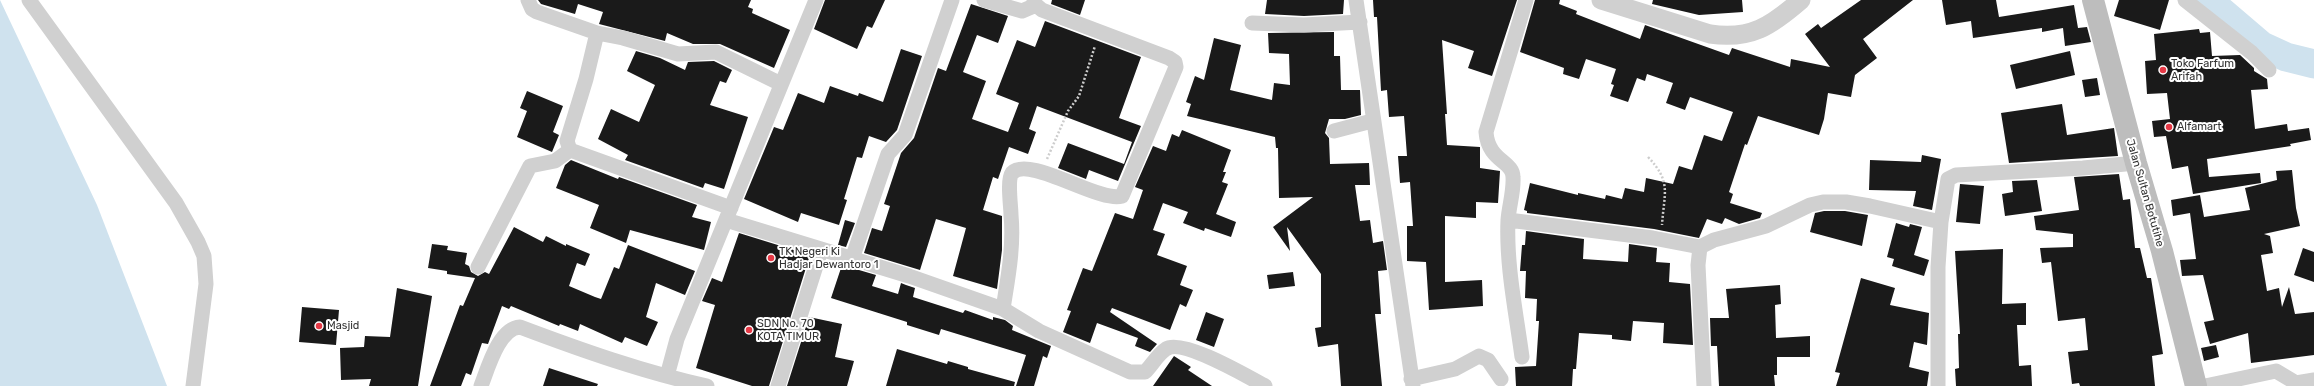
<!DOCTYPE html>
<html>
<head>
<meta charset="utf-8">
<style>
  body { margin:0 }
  canvas { display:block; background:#fff }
</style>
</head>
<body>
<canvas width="2314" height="386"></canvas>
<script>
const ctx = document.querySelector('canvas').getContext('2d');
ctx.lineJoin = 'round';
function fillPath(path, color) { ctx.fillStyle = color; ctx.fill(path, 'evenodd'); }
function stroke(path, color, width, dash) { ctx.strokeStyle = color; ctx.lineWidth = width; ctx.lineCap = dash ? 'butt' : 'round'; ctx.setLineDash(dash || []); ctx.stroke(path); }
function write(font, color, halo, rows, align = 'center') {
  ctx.font = font + ' Rubik,sans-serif'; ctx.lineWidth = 4; ctx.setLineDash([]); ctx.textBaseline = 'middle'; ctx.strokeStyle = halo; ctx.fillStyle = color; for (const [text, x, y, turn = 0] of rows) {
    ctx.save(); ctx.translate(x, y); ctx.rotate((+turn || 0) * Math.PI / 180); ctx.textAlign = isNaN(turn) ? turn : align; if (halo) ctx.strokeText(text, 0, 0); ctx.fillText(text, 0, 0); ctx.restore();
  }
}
const water = new Path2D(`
  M0,0l97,205 70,181h-167z`);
const river = new Path2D(`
  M2208,0l54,46 24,11 28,7`);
const building = new Path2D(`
  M538,0h213l-3,7 5,2 -1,4 38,17 -16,38 -54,-24h-27l-26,-11 -2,8 -66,-17 4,-12 -25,-8 -3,10 -34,-10z
  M825,0h60l-13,28 -5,-2 -10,23 -43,-20z
  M1052,0h33l-5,15 -29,-11z
  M1267,0h77l-1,14 -39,2 -39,-2z
  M1373,0h144l-25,76 -24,-8 6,-17 -32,-11 5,74h-2l2,31 33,2v21l20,3 -2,32 -22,-1v16l-31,-2v66l37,-2 1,26 -54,4 -3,-48 -19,-1v-35h6l-3,-44 -10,1 -2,-27h9l-3,-40 -15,1 -2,-27 -6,1 -4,-74h-3z
  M1535,0h25l-1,4 18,7 -1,3 64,25 5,-14 84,30 3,-7 58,19 1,-8 39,8 -25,-33 13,-10 3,4 40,-28h52l-50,39 14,19 -22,17 -4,22 -23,-4 -4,26 -5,16 -61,-19 -11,29 -2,-1 -16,48 4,2 -3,9 32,10 -2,5 -21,6 -14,-6 -3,6 -15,-5 -8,19 -45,-9 -127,-16v-2l-3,-1 6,-27 48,12v-2l27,6 1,-4 16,4 3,-11 19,4 2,-14 27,6 6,-18 13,4 12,-35 18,6 11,-29 -43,-15 -5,13 -19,-7 7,-20 -26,-9 -2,7 -8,-3 -9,24 -18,-6 4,-11 -3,-1 5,-15 -30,-10 -7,20 -16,-5 1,-6 -44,-16z
  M1653,0h89l1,12 -44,3 -47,-11z
  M1942,0h54l3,17 75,-12 4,23 9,-1 4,15 -26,4 -2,-18 -21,4v-4l-69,10 -2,-17 -25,4z
  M2119,0h50l-9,30 -46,-14z
  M971,4l37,12 -10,27 -21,-8 -14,37 23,9 -14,38 36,13 11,-29 -23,-9 21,-54 18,7 10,-26 96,36 -22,61 22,8 -23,55 -29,-11 -3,9 -28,-11 10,-25 56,21 8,-22 -95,-36 -8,23 7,3 -8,22 -19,-7 -11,32 -5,-2 -10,33 19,6v34l-5,39 -44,-13 13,-48 -30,-9 -16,51 -56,-17 8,-25 10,3 8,-25 -6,-2 17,-51 13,-15 24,-70 8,3z
  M2199,29l1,4 10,-1 2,24 28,-1 14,13v3l13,8 1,10 -17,1 4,39 32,-5 1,7 21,-3 2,12 -21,4 1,2 -84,13 2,18 51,-4 1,10 -68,11 -5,-28 -16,3 -6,-33 -12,1 -2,-16 18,-2 -3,-26 -20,1 -2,-33 11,-1 -2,-26z
  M1334,32v24h6l1,34h19l1,25 -16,4h-16l-4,14 4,5 1,26 39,-1 1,22h-15l5,36 10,-1 3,23 10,-2 4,29 -9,1 3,43h-6l7,72h-41l-3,-42 -20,3 -3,-19 6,-1v-53l-34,-47 3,24 -17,-24 40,-30 -34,1 -1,-50h-2l-1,-11 -88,-21 4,-12 -5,-2 9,-26 9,4 10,-42 27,7 -11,45 42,10 2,-17 16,2 -1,-31 -20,-1 -1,-20z
  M901,49l21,7 -25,74 -11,12 -17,-6 -7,22 -5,-1 -13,42 3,1 -8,25 -38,-12 -3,9 -54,-23 30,-72 9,3 15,-37 26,10 6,-17 28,10 1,-3 24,9z
  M636,51l24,7 25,12 3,-8 26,-1 18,9 -6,13 -6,-2 -10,24 38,12 -24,72 -19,-6 -2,5 -78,-28 3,-5 -30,-16 13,-30 28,13 16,-37 -28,-14z
  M2070,51l5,24 -59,14 -6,-24z
  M2097,78l3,17 -15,2 -3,-17z
  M527,91l36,15 -10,26 6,3 -7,17 -35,-15 10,-26 -7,-3z
  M2062,104l5,31 47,-7 4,28 -109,7 -8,-50z
  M1182,130l49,20 -8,22h3l-4,10 6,2 -12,30 20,8 -5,15 -26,-9 -1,3 -21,-8 5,-11 -25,-9 -10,27 12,4 -8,21 30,11 -7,19 13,5 -7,17 -6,-3 -10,26 -58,-22 -2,4 47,32 -7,8 -15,-6 3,-8 -41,-15 -7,20 -27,-11 8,-21 -4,-1 16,-42 9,3 23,-58 18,6 10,-29 -8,-3 18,-41 13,5 6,-17 7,3z
  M1922,155l19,4 -9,51 -19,-4 3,-15 -47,-1 1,-30 51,2z
  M571,160l47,19 1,-2 78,28 -5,12 19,5 -7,28 -74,-20 -4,13 -36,-15 9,-23 -43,-17 9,-23z
  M2292,170l4,38 4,18 -36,8 6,2 3,17 -12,2 6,36 12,-3 3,19 7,-20 6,27 19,-2v43l-63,8 -3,-30 -38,11 -6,-22 10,-2 -11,-45 -21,1 -2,-16 16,-1 -6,-46 -17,3 -2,-16 29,-5 4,22 46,-7 -5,-22 32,-8 -1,-9z
  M2119,174l4,26 7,-1 5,49h5l7,30h4l12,76 -11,2 3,30h-75l-1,-3 -7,1 -4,-32 20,-2 -3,-32 -27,3 -7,-59 -9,1 -2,-15 33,-1v-13l-37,-4 -2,-14 45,-6 -5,-33z
  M2037,180l5,31 -37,5 -3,-22 11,-2 -1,-11z
  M1960,184l24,2 -4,38 -24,-2z
  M1824,211h21l23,4 -6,31 -52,-14 5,-19z
  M845,220l10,3 -9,24 -8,-2z
  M1896,223l13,4 1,-3 12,3 -8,28 15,5 -5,16 -32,-10 2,-7 -7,-2z
  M514,227l29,15 3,-6 20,10v-2l24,10 -5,12 -8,-3 -8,23 26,11 6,2 13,-32 5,2 9,-24 67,26 -10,24 -29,-12 -10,34 12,5 -11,24 -22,-9 -3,6 -42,-19 -2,7 -18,-7 -1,2 -48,-20 -2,3 -7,-3 -14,38 -6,-1 -11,32 -5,-2 -5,13h-31l30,-81 3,1 12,-28 -28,-4v-3l-19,-3 4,-24 16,2 -1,4 20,3 -2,11 4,2 2,6 7,4 7,-4 4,2z
  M1526,231l58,8 -1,20 45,3 1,-18 28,4 -1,14 14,1 -1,19 21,2 3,61 -30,-2 1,-20 -31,-2 -2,20 -19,-2v-4l-33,-2 -3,36h-3l-1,17h-56l-1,-19 21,-1 3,-45h-3l1,-22 -12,-1 1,-27h-6l2,-26h3z
  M739,233l71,22 -41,131h-17l-56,-18 19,-63 -13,-4 10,-23 10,4z
  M2303,248l11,4v30l-20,-7z
  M2003,249l-1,55 24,-1v22h-9l2,41 12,-1 1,21h-76l-1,-17 4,-1 -1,-34h2l-5,-83z
  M842,265l34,10 -4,11 26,8 3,-11 5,2 9,3 -2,9 50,16 2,-3 28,10v-3l12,3 8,6 -1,4 39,16 -4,12 -4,-2 -9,30h-18l10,-31 -85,-26 -2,6 -32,-10v-3l-76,-24z
  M1293,272l2,14 -26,3 -2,-14z
  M1861,278l34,10 -5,17 39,8 -2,32 -13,-3 -5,25 20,5 -2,14h-91l4,-13 -5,-1z
  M1780,285l1,19 -6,1 1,33 34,-2v21h-33v18h-3l1,11h-56l-2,-40h-6l-1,-28h19l-3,-29z
  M397,288l35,8 -14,90h-49l2,-7 -30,1 -1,-32 24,-1 1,-11 25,1z
  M302,307l37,3 -3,35 -37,-3z
  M1206,312l18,7 -10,28 -18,-7z
  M809,317l33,7 -7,33 19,4 -7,25h-60z
  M2216,345l3,12 -15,4 -3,-13z
  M897,349l50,15 1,-3 20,6v2l47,13 -1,4h-128z
  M1174,356l17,11 -3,3 24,16h-59z
  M549,368l49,16 -1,2h-54z`);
const path = new Path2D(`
  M1648,157c24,25 16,36 14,68
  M1047,159l21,-48 11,-15 16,-50`);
const minor = new Path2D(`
  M29,0l147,203 22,39 6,14 2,28 -13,102
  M528,0l4,9 5,3 60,21 -11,46 -19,62 3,9 161,58
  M984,0l38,11 14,-6
  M1356,0l57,386
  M2185,0l67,53 17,17
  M1252,23l52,2 56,-3
  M597,33l26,5 55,16 38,-2 65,32
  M1334,131l38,-10
  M726,220l183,56 94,33 36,22 91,41h15c7,-7 13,-18 21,-23 16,-11 82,28 99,37
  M1508,220l145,18 47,9 14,-7 52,-14 44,-21 13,-3h23l24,4 71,16
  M1700,247l-2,18 6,121
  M852,259l36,-105 17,-19 47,-135
  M478,267l52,-101 25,-5 15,-11
  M1003,309c5,-32 11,-62 8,-94 0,-8 -4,-35 1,-42 17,-18 87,30 110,23l54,-129 -1,-5 -6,-4 -127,-48 -6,-5 -2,-5
  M1522,357c-6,-45 -16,-92 -14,-137 1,-14 6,-29 5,-43 0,-16 -25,-16 -27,-45l40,-132
  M667,376l10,-37 139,-339
  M1411,379l44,-10 24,-13 9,4 13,19
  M481,386c7,-18 18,-58 39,-59 61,23 123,45 187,59
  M778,386l43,-136
  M1938,386v-119l3,-45 7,-43 8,-4 127,-7 53,-5
  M2205,386l71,-15 20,12 18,-3`);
const tertiary = new Path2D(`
  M1601,0l109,34c41,6 61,-8 91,-34`);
const secondary = new Path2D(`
  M2093,0l43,163 26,88 34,135`);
const markers = [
  [2163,70,4,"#e63946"],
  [2169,127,4,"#e63946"],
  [771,258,4,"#e63946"],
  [319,326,4,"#e63946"],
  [749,330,4,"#e63946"]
];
const poiNames = [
  ["Toko Farfum",2171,64],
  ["Arifah",2171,77],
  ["Alfamart",2177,127],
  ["TK Negeri Ki",779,252],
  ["Hadjar Dewantoro 1",779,265],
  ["SDN No. 70",757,324],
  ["KOTA TIMUR",757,337],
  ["Masjid",327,326]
];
const streetNames = [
  ["Jalan Sultan Botutihe",2145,193,74]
];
fillPath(water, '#cfe2ee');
stroke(river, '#cfe2ee', 29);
fillPath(building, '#1a1a1a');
stroke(path, '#cdcdcd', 2.5, [2, 2]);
stroke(minor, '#d0d0d0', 15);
stroke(tertiary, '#d0d0d0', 19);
stroke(secondary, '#bdbdbd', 22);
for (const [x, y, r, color] of markers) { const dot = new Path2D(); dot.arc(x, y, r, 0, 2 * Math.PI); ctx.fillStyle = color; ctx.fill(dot); stroke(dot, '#fff', 1.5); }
write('11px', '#333', '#fff', poiNames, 'left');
write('11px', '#333', '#fff', streetNames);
</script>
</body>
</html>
